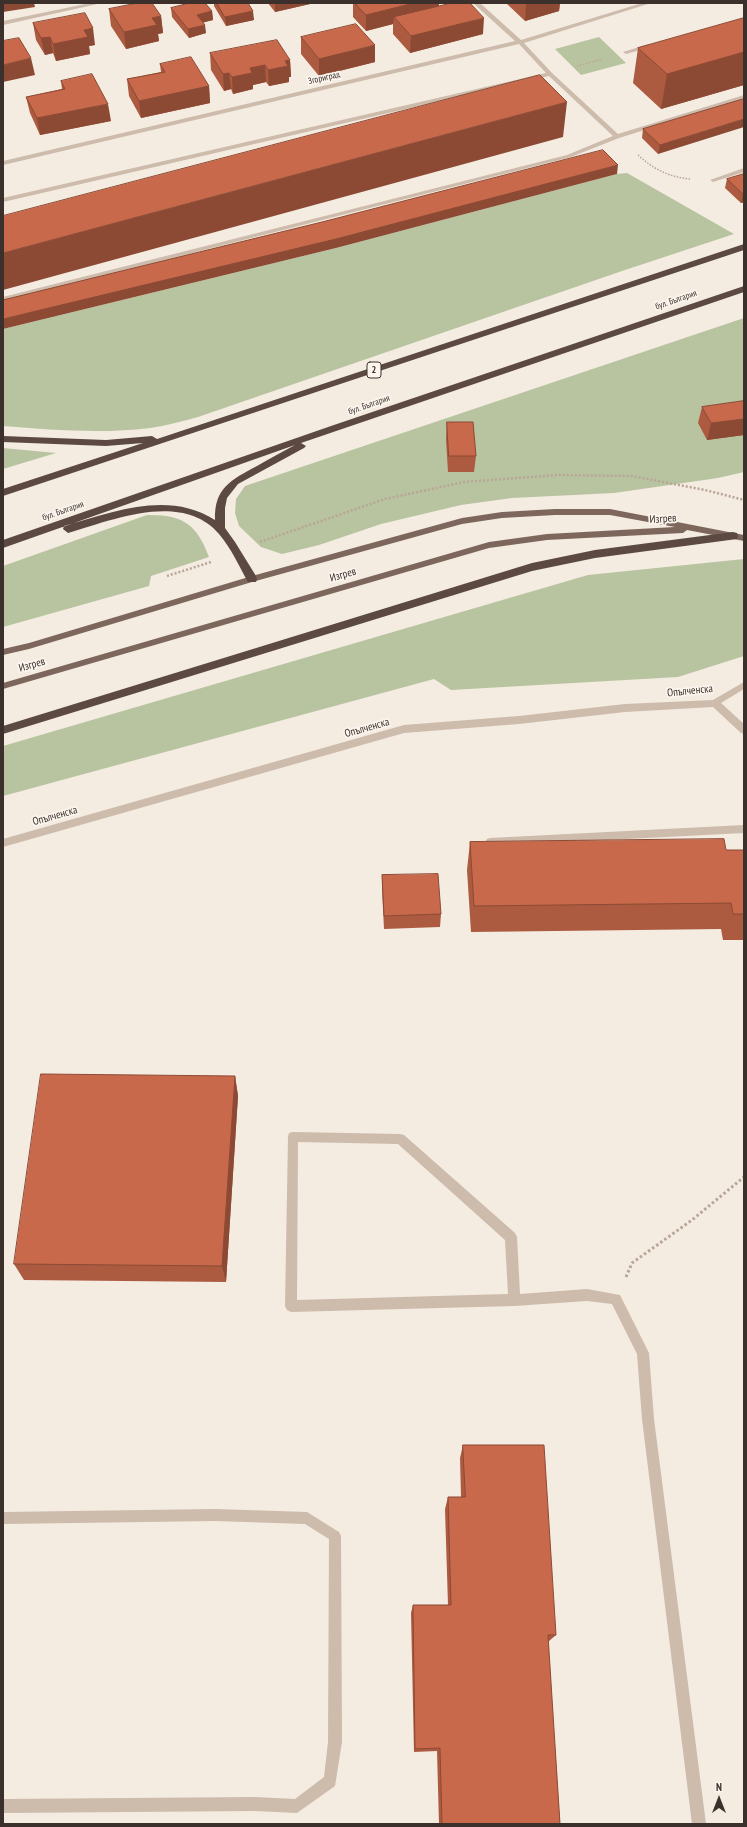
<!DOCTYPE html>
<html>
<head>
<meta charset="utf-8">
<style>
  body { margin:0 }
  #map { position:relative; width:747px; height:1827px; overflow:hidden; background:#f4ebe1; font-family:"PT Sans Narrow",sans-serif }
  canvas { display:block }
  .frame { position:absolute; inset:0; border:4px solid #3b302b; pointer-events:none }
  .north { position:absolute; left:699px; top:1779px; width:40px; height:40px; -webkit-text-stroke:3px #fbf5ee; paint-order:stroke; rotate:0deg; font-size:11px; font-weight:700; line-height:16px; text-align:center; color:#3b302b }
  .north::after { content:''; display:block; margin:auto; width:14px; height:18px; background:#3b302b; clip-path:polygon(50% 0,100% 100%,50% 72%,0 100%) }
</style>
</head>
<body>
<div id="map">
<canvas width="747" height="1827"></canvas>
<div class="frame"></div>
<div class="north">N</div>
</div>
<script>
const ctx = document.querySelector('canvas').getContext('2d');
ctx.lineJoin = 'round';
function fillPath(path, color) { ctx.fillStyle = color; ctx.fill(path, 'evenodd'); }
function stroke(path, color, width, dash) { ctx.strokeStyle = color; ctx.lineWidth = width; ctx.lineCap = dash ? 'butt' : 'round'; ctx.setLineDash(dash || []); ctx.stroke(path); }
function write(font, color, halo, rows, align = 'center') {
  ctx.font = font + ' "PT Sans Narrow",sans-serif'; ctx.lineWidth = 3.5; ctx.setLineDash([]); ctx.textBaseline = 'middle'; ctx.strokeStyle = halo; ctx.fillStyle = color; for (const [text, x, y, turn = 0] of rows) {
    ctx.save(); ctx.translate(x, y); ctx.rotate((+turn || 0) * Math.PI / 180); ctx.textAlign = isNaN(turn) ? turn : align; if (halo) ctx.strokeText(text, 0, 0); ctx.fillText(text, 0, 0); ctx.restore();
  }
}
const green = new Path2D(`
  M599,37l27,26 -45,12 -26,-26z
  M627,173l107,61 -112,37 -424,146c-16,4 -32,9 -48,11 -48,6 -99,2 -147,-2v-97l333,-81 281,-74z
  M744,318v154l-26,6 -104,15 -102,5 -51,7 -80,19 -62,21 -37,9 -21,-7 -22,-21 -4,-13 1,-14 9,-13z
  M3,448l53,5 -53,16z
  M147,515c35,-1 50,9 62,42l-58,19 -2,10 -146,41v-61z
  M744,559v97l-66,21 -227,13 -17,-11 -431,117v-50l585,-171z`);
const pathFar2 = new Path2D(`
  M577,66l26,-7
  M638,155c15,14 31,22 52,24`);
const pathFar1 = new Path2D(`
  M260,542l125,-43 79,-17 94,-7 74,1 73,14 39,10
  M167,576l44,-14`);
const path = new Path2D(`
  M626,1277l6,-14 60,-43 52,-43`);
const minor = new Path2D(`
  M90,3h12l-99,22v-4z
  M473,3h7l41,37 121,-37h9l-127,40 28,30 66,61 126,-39v4l-125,39 -48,19 -568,144v-4l564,-142 46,-19 -64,-60 -546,126v-4l543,-125 -27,-29 -516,121v-4l512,-120z
  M649,44l3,2 -1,1 -25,7 -3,-2z
  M744,168v4l-31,10 -3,-2z
  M744,682v7l-23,14 23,21v10l-3,-1 -28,-26 -88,5 -106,12 -115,9 -401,114v-8l401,-114 115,-9 106,-12 88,-4z
  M744,825v8l-254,13 -3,-1 -2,-3 2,-3 3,-1z
  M293,1132l107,2 4,1 111,98 2,4 3,57 67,-5 33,6 29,58 5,66 52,405h-14l-50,-405 -5,-65 -25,-50 -25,-3 -73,5 -223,6 -4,-2 -2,-4 3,-169 1,-4zM298,1142l100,2 107,96 3,54 -211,6z
  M215,1509l92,3 32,20 2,4 1,206 -7,44 -38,27 -42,-2 -252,2v-14l252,-2 40,2 29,-22 4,-35 1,-203 -24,-15 -90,-3 -212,3v-12z`);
const major = new Path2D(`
  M555,509h55l134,26v6l-57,-11 -4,3 -136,7 -58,8 -486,141v-6l486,-141 58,-8 128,-7 -65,-12h-55l-53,3 -40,6 -210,58 -223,67 -26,6v-6l26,-6 223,-67 210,-58 40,-6z`);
const highway = new Path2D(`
  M744,244v6l-741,246v-7l140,-46 -37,3 -103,-4v-6l103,4 46,-4 5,3z
  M744,286v6l-443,151 5,3 -2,2 -66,36 -11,14 -2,10v20l10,14 21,34 1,3 -1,3h-8c-9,-16 -17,-34 -29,-48 -37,-43 -106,-14 -151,-1l-5,-4 1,-3c49,-14 104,-36 151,-6 -1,-32 16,-40 42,-54 12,-7 25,-14 38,-21l-292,103v-8l328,-114z
  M733,532l4,1 1,3 -1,3 -142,19 -63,13 -529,163v-8l529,-163 63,-13z`);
const wall = new Path2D(`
  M214,3h34l6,17 -28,6 -12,-20z
  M268,3h42v1l-35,8z
  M353,3h86v3l44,28 -73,19 -17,-19v-10l-27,7 -13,-14z
  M506,3h54l-1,8 -34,10z
  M171,8l41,3 1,9 -10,2 3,11 -17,5 -17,-21z
  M109,9l52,7 2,17 -5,1 1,7 -33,8 -15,-23z
  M744,18v67l-83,24 -28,-26 5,-35z
  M33,23l62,22 -6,1 1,8 -34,7 -3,-8 -8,2 -9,-15z
  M301,37l74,25 -56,14 -18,-22z
  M210,53l80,7 1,17h-2v5l-20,4 -3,-4 -13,3v4l-20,5 -2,-5 -7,2 -13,-21z
  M160,64l49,22 1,17 -69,15 -12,-22 -2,-17 34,-7z
  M61,81l50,40 -71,14 -10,-22 -4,-16 36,-8z
  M744,99l-86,55 -16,-16 1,-9z
  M744,174v28l-3,1 -16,-15 2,-9z
  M744,401v34l-37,5 -9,-17 4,-16z
  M447,422l29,34 -2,16h-26l-2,-33z
  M470,842l256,8h18v90h-21l-2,-11 -250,3 -4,-62z
  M382,875l59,39 -1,13 -56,2 -2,-40z
  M235,1076l3,20 -12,186 -202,-2 -10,-16z
  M463,1445l93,190 -8,7 12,182h-121l-2,-73 -23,1 -3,-139 2,-8h35l-3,-96 3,-12h13l-1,-39z`);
const shadedWall = new Path2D(`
  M3,3h31l1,4 -32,5z
  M275,3h35v1l-35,8z
  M414,3h25v10l-45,4 -1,7 -27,7v-16z
  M530,3h30l-1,8 -34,10 1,-17z
  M212,11l1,9 -15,4 -1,-9z
  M253,11l1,9 -28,6 -1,-9z
  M161,16l2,17 -5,1 1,7 -33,8 -2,-17 28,-14z
  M484,18l-1,16 -73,19 1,-17z
  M205,25l1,8 -17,5 -1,-9z
  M93,28l2,17 -6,1 1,8 -34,7 -3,-17 31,-14z
  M50,37l3,16 -8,2 -4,-17z
  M375,45v17l-56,14v-17z
  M744,52v33l-83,24 6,-35z
  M31,58l4,17 -32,7v-17z
  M290,60l1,17h-2v5l-20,4 -1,-16 17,-9z
  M265,65l1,17 -13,3v4l-20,5 -1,-17 18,-9z
  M229,73l2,16 -7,2 -1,-17z
  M209,86l1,17 -69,15 -2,-17z
  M567,102l-4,35 -560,153v-37z
  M108,104l3,17 -71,14 -3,-17z
  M744,119v8l-86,27 2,-9z
  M618,165l-1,9 -281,74 -333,81v-10z
  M743,194h1v8l-3,1z
  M744,419v16l-37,5 4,-17z
  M235,1076l3,20 -12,186 -4,-16z`);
const building = new Path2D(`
  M138,3h14l9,13 -9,2 5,7 -33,7 -15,-23z
  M190,3h15l7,8 -15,4 8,10 -17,4 -17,-21z
  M217,3h31l5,8 -28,6z
  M355,3h59l-48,12z
  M452,3h18l14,15 -73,18 -17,-19z
  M85,13l8,15 -9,2 4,7 -35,7 -3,-7 -9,1 -8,-15z
  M744,18v34l-77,22 -29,-26z
  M356,24l19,21 -56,14 -18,-22z
  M19,38l12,20 -28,7v-24z
  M277,40l13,20 -5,1 3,5 -20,4 -3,-5 -15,3 2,5 -20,4 -3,-4 -6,1 -13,-21z
  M191,57l18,29 -70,15 -12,-22 38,-7 -5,-8z
  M92,74l16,30 -71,14 -11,-21 39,-8 -4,-8z
  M540,75l27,27 -564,151v-37z
  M744,99v20l-84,26 -17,-16z
  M603,150l15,15 -282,74 -333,80v-19l319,-78z
  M744,174v20h-1l-16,-15z
  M744,401v18l-33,4 -9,-16z
  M447,422h26l3,34h-27z
  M724,839l2,11h18v64h-11l-2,-11 -257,3 -4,-64z
  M438,874l3,40 -57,2 -2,-41z
  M41,1074l194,2 -13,190 -208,-2z
  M463,1445h81l12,190h-8l12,189h-118l-2,-76 -25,1 -2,-144h38l-3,-108h17z`);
const farStreetnames = [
  ["Згориград",324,78,-13],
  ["бул. България",676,300,-19],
  ["бул. България",369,405,-19],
  ["бул. България",63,511,-19]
];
const shields = [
  [374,370,14]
];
const shieldNames = [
  ["2",374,370]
];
const streetNames = [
  ["Изгрев",663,519,-4],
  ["Изгрев",343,575,-16],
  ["Изгрев",32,665,-16],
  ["Опълченска",690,691,-6],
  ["Опълченска",367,728,-16],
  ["Опълченска",55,816,-16]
];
fillPath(green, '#b8c4a0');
stroke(pathFar2, '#b9a596', 1.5, [1.5, 1.5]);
stroke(pathFar1, '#b9a596', 2.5, [2, 2]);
stroke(path, '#b9a596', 3, [2.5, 2.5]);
fillPath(minor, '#cdbbac');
fillPath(major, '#7d675c');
fillPath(highway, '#5c4a42');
fillPath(wall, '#ac5a40');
fillPath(shadedWall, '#8c4a34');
fillPath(building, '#c8694b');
stroke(building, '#8c4a34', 1);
write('9px', '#3b302b', '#fbf5ee', farStreetnames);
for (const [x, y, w] of shields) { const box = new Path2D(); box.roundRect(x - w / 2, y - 8, w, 16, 3); ctx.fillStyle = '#fbf5ee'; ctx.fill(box); stroke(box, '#3b302b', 1); }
write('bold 10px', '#3b302b', null, shieldNames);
write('11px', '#3b302b', '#fbf5ee', streetNames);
</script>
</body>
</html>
